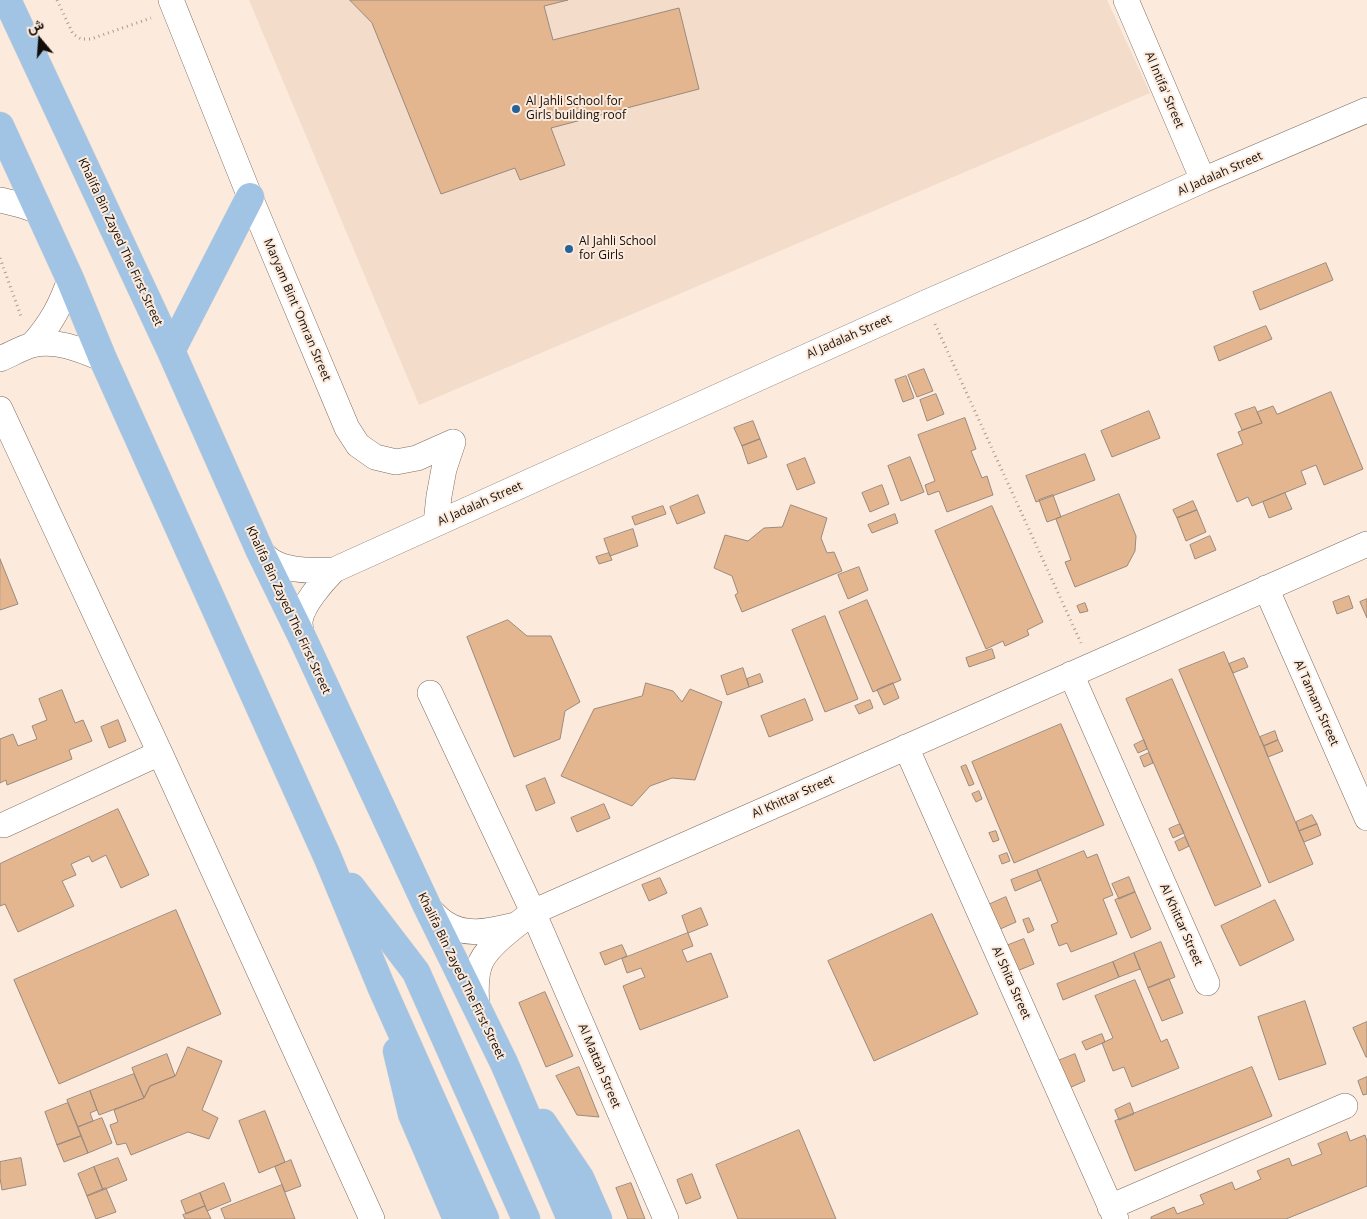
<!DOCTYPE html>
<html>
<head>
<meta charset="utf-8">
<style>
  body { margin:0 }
  #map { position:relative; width:1367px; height:1219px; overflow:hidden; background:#fceadc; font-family:"Open Sans",Vazirmatn,sans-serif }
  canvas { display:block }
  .north { position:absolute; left:15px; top:15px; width:50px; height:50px; -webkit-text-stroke:4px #fceadc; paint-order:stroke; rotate:342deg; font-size:14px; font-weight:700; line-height:20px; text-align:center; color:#120d08 }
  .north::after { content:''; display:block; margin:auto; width:18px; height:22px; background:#120d08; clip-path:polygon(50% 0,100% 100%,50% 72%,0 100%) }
</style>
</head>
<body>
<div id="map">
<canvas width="1367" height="1219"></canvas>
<div class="north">ش</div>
</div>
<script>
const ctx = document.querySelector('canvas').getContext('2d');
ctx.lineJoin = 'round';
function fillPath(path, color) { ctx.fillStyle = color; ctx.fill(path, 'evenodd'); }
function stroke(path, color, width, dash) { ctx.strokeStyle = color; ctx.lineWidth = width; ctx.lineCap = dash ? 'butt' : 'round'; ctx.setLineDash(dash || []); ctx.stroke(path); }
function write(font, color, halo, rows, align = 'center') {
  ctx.font = font + ' "Open Sans",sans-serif'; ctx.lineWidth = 4; ctx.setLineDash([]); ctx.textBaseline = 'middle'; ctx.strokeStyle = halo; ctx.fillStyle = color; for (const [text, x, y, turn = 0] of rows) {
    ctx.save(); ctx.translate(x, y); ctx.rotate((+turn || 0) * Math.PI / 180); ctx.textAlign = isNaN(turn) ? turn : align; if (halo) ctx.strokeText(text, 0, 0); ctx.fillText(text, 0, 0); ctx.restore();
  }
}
const built = new Path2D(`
  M249,0h858l43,93 -731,312z`);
const building = new Path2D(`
  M350,0h218l-24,6 9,34 126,-32 20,81 -148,39 14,37 -45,15 -5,-12 -74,26 -69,-171z
  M1326,263l7,17 -73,30 -7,-18z
  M1266,326l6,13 -53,22 -5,-14z
  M924,369l9,22 -16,6 -9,-22z
  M906,376l8,22 -11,4 -8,-22z
  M1331,392l32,77 -39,16 -8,-20 -15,6 5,13 -54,22 -4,-9 -11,5 -20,-48 26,-10 -5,-12 24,-9 -5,-11 16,-6 4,8z
  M936,394l8,20 -17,7 -7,-21z
  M1255,407l7,16 -20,7 -7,-16z
  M1149,411l11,27 -48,19 -11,-26z
  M965,418l11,31 -5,2 11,27 5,-2 6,19 -46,17 -8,-21 -11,4 -3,-10 10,-4 -17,-46z
  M753,421l7,18 -18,7 -8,-18z
  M760,439l7,18 -19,7 -6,-18z
  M1085,454l10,26 -59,22 -10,-26z
  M910,457l14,35 -23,9 -13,-35z
  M805,458l10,25 -18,7 -10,-25z
  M882,485l7,19 -19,8 -8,-19z
  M1285,493l7,16 -23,9 -6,-16z
  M1119,494l17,42 -1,15 -8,15 -52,21 -10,-25 6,-2 -15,-41z
  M698,495l7,18 -28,11 -7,-17z
  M1053,495l8,22 -14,5 -8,-22z
  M1193,501l4,9 -20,8 -4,-8z
  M791,505l36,13 -6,20 6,15 7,-1 8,19 -100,41 -7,-17 3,-2 -6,-17 -18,-8 11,-33 23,6 16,-13 18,-1z
  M663,506l3,8 -31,11 -3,-8z
  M992,506l51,116 -16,8 2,5 -24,11 -2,-5 -17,8 -51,-118z
  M1197,510l9,22 -20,9 -9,-23z
  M895,514l3,9 -26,10 -4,-8z
  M633,529l5,17 -28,10 -6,-17z
  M1210,536l6,14 -21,9 -5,-14z
  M609,553l3,7 -13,4 -3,-7z
  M0,559l18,45 -18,6z
  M859,567l9,23 -20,9 -10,-24z
  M1349,596l4,12 -16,6 -4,-12z
  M1367,599v19l-7,-16z
  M867,600l34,80 -28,12 -34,-80z
  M1085,603l3,8 -8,2 -3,-7z
  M825,616l33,83 -33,13 -33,-82z
  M508,620l19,16h24l29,66 -15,9 -5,28 -46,18 -47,-120z
  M992,649l3,9 -26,9 -3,-9z
  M1224,652l89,212 -44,19 -90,-213z
  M1244,658l4,9 -15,6 -4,-9z
  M743,668l6,19 -22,8 -6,-19z
  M760,674l3,8 -14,5 -2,-8z
  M1172,679l89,207 -46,20 -89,-207z
  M646,683l27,8 9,11 8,-13 32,13 -27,78 -23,-2 -22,8 -18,20 -71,-30 33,-67 48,-13z
  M893,683l6,15 -15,7 -7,-15z
  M62,690l13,33 8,-3 9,21 -23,9 3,9 -65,26 -1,-5 -6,3v-44l13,-5 5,12 19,-7 -5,-13 15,-6 -8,-21z
  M805,699l8,21 -44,17 -8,-21z
  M870,700l3,8 -14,6 -4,-8z
  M118,720l8,21 -17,7 -8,-21z
  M1061,724l43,101 -90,38 -42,-101z
  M1275,731l3,9 -14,6 -4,-9z
  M1144,740l3,9 -9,4 -4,-8z
  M1278,740l5,11 -15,6 -4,-11z
  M1149,753l4,10 -9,4 -4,-10z
  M966,765l8,19 -5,2 -8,-19z
  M545,778l10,25 -19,8 -10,-25z
  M979,791l3,8 -6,3 -4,-8z
  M604,804l6,14 -33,14 -6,-14z
  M118,809l31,66 -28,13 -15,-33 -14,7 -3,-6 -18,8 5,11 -14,6 12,25 -56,26 -13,-28 -5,2v-42z
  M1312,815l5,9 -18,7 -3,-9z
  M1180,824l4,9 -11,5 -4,-9z
  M1317,824l4,11 -17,7 -5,-11z
  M996,831l3,9 -6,2 -4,-9z
  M1185,837l4,9 -10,5 -4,-9z
  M1084,851l3,7 10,-4 16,41 -10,4 14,35 -46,18 -4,-9 -8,3 -8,-21 7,-3 -21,-52z
  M1007,853l3,8 -8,3 -3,-8z
  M1037,870l4,10 -26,11 -4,-11z
  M1129,877l6,15 -16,7 -7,-15z
  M660,878l7,15 -18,8 -7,-16z
  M1135,892l16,37 -20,9 -16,-38z
  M1006,897l10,25 -18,8 -10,-25z
  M1275,900l19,40 -54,26 -19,-40z
  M701,908l7,17 -20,8 -6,-17z
  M176,910l45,104 -162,70 -45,-104z
  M932,914l46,100 -104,47 -46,-100z
  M1029,918l5,12 -6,3 -5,-13z
  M688,933l5,13 -11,4 5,12 24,-9 17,44 -88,33 -17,-44 22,-9 -4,-9 -14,5 -5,-14z
  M1024,939l10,25 -17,7 -11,-25z
  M1161,942l14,35 -27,11 -14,-35z
  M622,945l5,11 -22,9 -5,-12z
  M1134,953l6,16 -21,8 -6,-15z
  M1113,962l6,15 -56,23 -6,-16z
  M1169,979l14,34 -21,8 -14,-33z
  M1135,980l26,62 6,-3 12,29 -47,19 -8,-20 -11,4 -11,-28 11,-5 -18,-42z
  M545,992l28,64 -27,11 -27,-64z
  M1305,1001l21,63 -47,16 -21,-63z
  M1367,1022v35h-1l-13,-29z
  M1102,1034l3,8 -19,8 -4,-8z
  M188,1047l34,14 -20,49 16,8 -9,21 -21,-7 -57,23 -5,-12 -9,2 -7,-20 8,-3 -4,-12 30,-12 6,-12 25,-10z
  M167,1054l8,22 -25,10 -6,12 -12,-30z
  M1075,1054l10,27 -16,7 -11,-27z
  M579,1067l20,50 -22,-2 -21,-39z
  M1252,1067l20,49 -137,55 -20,-50z
  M134,1074l10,24 -45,17 -9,-24z
  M1367,1077v17l-4,1 -5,-14z
  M90,1091l7,19 -7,3 3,8 -15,6 -11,-27z
  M68,1103l13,33 -24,9 -12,-33z
  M1130,1103l4,11 -15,6 -4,-10z
  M265,1111l20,51 -26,11 -20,-52z
  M102,1118l10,25 -24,10 -10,-26z
  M799,1130l37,89h-98l-22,-54z
  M1347,1132l3,9 15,-6 2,6v45l-81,33h-135v-2l23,-10 3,7 27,-10 -4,-9 32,-13 3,8 26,-11 -4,-8 32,-13 3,8 30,-12 -4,-10z
  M81,1136l7,17 -24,9 -7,-17z
  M21,1158l5,27 -24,5 -2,-12v-16z
  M118,1158l9,22 -24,10 -9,-23z
  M291,1160l10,26 -16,6 -10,-25z
  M94,1167l9,23 -16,6 -9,-22z
  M692,1174l9,24 -15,6 -9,-24z
  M224,1183l7,18 -24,10 -7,-18z
  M631,1183l14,36h-17l-12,-31z
  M282,1185l13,34h-70l-4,-10z
  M106,1188l10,24 -20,7 -9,-23z
  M200,1193l5,13 -19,8 -5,-13z
  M205,1206l6,13h-26l-2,-4z`);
const path = new Path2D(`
  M57,0l16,34 8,5h10l60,-21
  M0,258l22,61
  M935,324l146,319`);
const minor = new Path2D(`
  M171,0l79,197 97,231 11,17 17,12 21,5 21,-4 36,-16
  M1126,0l77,180
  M0,200l21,5 17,6
  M32,345c19,-21 29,-40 38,-66
  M0,359c10,-4 21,-11 32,-14 24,-6 49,5 71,14
  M0,409l160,344 212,466
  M436,523l3,-27 5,-27 9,-27
  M260,551c4,4 8,8 13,11 15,9 43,9 61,8l591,-267 168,-73 110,-50 164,-70
  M1266,588l101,230
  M302,637c-1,-5 -2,-11 -2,-16 2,-16 23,-40 34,-51
  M1071,674l136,309
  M430,693l103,219 133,307
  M906,747l210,472
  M4,825l156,-72
  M427,907c6,5 11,12 18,16 22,15 47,7 70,2
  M477,1009c-1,-14 -2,-29 2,-42 5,-20 38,-42 54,-55l834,-368
  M1110,1207l235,-101`);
const major = new Path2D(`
  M7,0l164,351 89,200 42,86 125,269 77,157 67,156
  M0,126l70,153 33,80 224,497 54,130 104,233
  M171,351l79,-154
  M351,887l65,85 110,247
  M397,1051l15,63 45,105
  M543,1123l37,55 18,41`);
const markers = [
  [516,109,5,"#256399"],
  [569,249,5,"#256399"]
];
const streetNames = [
  ["Al Intifa' Street",1164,90,67],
  ["Al Jadalah Street",1220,174,-24],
  ["Khalifa Bin Zayed The First Street",120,242,65],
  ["Maryam Bint 'Omran Street",297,310,67],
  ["Al Jadalah Street",849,337,-24],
  ["Al Jadalah Street",480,504,-24],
  ["Khalifa Bin Zayed The First Street",288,610,65],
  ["Al Tamam Street",1316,703,66],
  ["Al Khittar Street",793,797,-24],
  ["Al Khittar Street",1181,925,66],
  ["Khalifa Bin Zayed The First Street",461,976,64],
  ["Al Shita Street",1011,983,66],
  ["Al Mattah Street",599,1066,67]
];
const poiNames = [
  ["Al Jahli School for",526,102],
  ["Girls building roof",526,116],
  ["Al Jahli School",579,242],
  ["for Girls",579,256]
];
fillPath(built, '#f3dcc9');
fillPath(building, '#e4b690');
stroke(building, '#9a8a7d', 1);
stroke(minor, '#7c6c60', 26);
stroke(major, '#d4d3d3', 29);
stroke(path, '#a99b90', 3, [1, 4]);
stroke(minor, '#fff', 25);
stroke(major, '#a1c4e5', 28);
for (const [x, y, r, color] of markers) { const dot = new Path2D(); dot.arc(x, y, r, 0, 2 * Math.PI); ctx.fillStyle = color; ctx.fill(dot); stroke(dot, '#fceadc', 2); }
write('12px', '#120d08', '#fceadc', streetNames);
write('12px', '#120d08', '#fceadc', poiNames, 'left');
</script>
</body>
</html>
